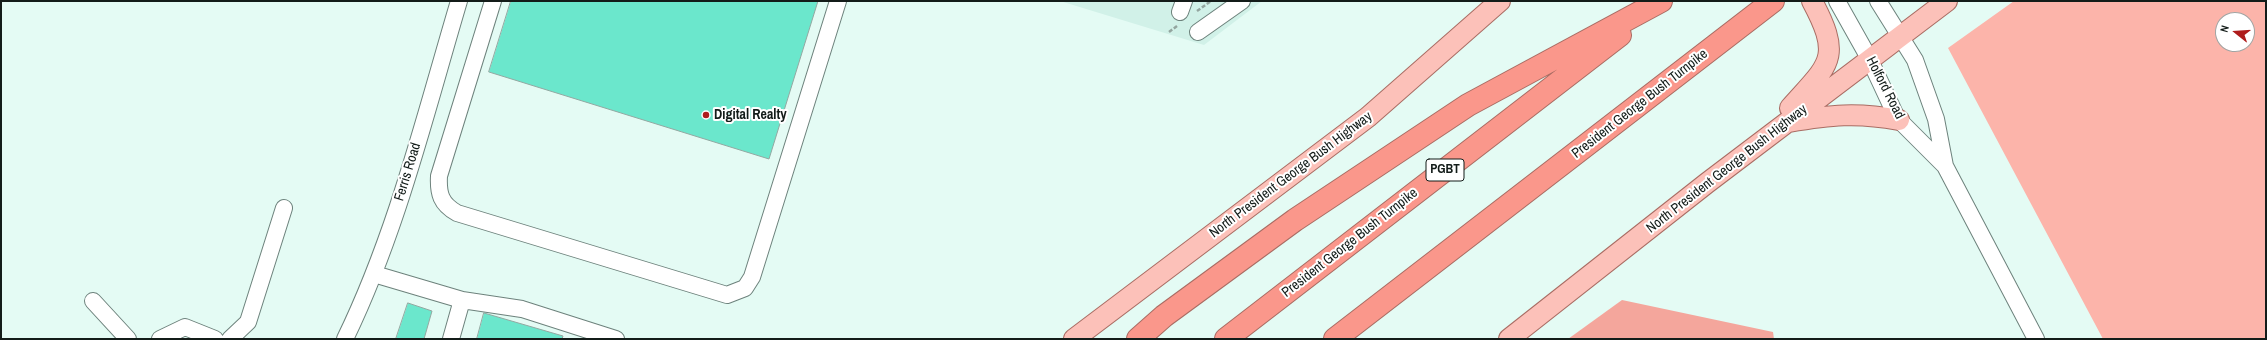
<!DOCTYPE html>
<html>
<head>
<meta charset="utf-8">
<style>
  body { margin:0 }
  #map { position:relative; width:2267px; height:340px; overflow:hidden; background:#e4fbf4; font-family:"Archivo Narrow",sans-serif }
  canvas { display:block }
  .frame { position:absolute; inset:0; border:2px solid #131c19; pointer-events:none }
  .north { position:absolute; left:2215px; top:12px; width:40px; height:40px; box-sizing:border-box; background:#fff; border:1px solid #a1a4a3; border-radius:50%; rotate:287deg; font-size:11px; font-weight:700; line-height:16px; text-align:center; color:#131c19 }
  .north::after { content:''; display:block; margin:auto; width:14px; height:18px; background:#ae1d1d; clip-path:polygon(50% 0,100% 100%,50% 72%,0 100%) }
</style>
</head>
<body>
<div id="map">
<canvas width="2267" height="340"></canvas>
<div class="frame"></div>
<div class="north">N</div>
</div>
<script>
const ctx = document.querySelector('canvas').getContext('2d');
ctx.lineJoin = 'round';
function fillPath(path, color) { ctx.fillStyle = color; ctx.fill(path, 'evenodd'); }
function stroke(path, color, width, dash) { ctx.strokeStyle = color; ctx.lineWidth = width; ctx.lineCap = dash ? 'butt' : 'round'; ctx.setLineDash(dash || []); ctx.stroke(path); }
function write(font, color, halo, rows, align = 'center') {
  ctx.font = font + ' "Archivo Narrow",sans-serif'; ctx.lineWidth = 4; ctx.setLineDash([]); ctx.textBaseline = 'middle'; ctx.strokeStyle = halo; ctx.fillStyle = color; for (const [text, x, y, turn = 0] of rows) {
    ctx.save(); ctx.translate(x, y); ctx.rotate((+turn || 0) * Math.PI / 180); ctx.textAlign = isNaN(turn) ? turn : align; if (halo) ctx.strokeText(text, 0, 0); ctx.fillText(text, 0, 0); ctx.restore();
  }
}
const built = new Path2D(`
  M1060,1h202l-58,44z`);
const green = new Path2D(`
  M2014,1h252v338h-163l-155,-291zM2223,20h24v24h-24z`);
const forest = new Path2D(`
  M1622,300l151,32 1,7h-206z`);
const building = new Path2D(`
  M511,1h307l-49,158 -280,-87z
  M408,303l24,8 -8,28h-28z
  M484,313l79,23 -1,3h-85z`);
const path = new Path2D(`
  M1197,11l14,-10
  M1169,32l8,-6`);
const minor = new Path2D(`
  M493,1l-54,175c-1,18 2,28 18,37l270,82 18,-7 7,-11 86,-276
  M1837,1l32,57 28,60 48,48
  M1878,1l37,59 21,59 9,47 91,173
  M1180,12l4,-11
  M1198,32l44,-31
  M374,274l88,26
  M93,301l35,38
  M160,339l25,-12 30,12
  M230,339l18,-17 36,-114
  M345,339c52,-107 80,-224 114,-338
  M451,339l11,-39 60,9 94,30`);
const major = new Path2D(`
  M1790,108c39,-44 53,-49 22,-107
  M1789,122c41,-7 68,-10 110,-2
  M1074,339l294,-222 132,-116
  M1509,339l198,-156 240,-182`);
const highway = new Path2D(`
  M1138,339l26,-23 131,-96 173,-115 193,-104
  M1226,339l394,-304
  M1335,339l438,-338`);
const markers = [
  [706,115,4,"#ae1d1d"]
];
const shields = [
  [1445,170,38]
];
const shieldNames = [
  ["PGBT",1445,170]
];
const streetNames = [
  ["Holford Road",1885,88,63],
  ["President George Bush Turnpike",1640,104,-38],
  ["North President George Bush Highway",1727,169,-38],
  ["Ferris Road",408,172,-73],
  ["North President George Bush Highway",1291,175,-37],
  ["President George Bush Turnpike",1350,243,-38]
];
const poiNames = [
  ["Digital Realty",714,115]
];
fillPath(built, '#d1f1e8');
fillPath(green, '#fcb4aa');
fillPath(forest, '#f4a69c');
fillPath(building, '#6be7cc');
stroke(building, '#92a8a1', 1);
stroke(minor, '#6d827c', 18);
stroke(major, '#a96c63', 22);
stroke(highway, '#a96c63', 24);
stroke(path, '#93a59f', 2.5, [4, 2]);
stroke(minor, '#fff', 16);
stroke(major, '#fcc1b9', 20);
stroke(highway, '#fa978b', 22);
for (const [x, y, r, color] of markers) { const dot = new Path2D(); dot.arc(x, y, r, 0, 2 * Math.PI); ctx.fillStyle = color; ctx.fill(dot); stroke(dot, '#fff', 1.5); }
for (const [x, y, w] of shields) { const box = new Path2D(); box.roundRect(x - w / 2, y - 11, w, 22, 3); ctx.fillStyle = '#fff'; ctx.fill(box); stroke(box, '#131c19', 1); }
write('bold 13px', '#131c19', null, shieldNames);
write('14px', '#131c19', '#fff', streetNames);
write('bold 14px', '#131c19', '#fff', poiNames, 'left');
</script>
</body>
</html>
